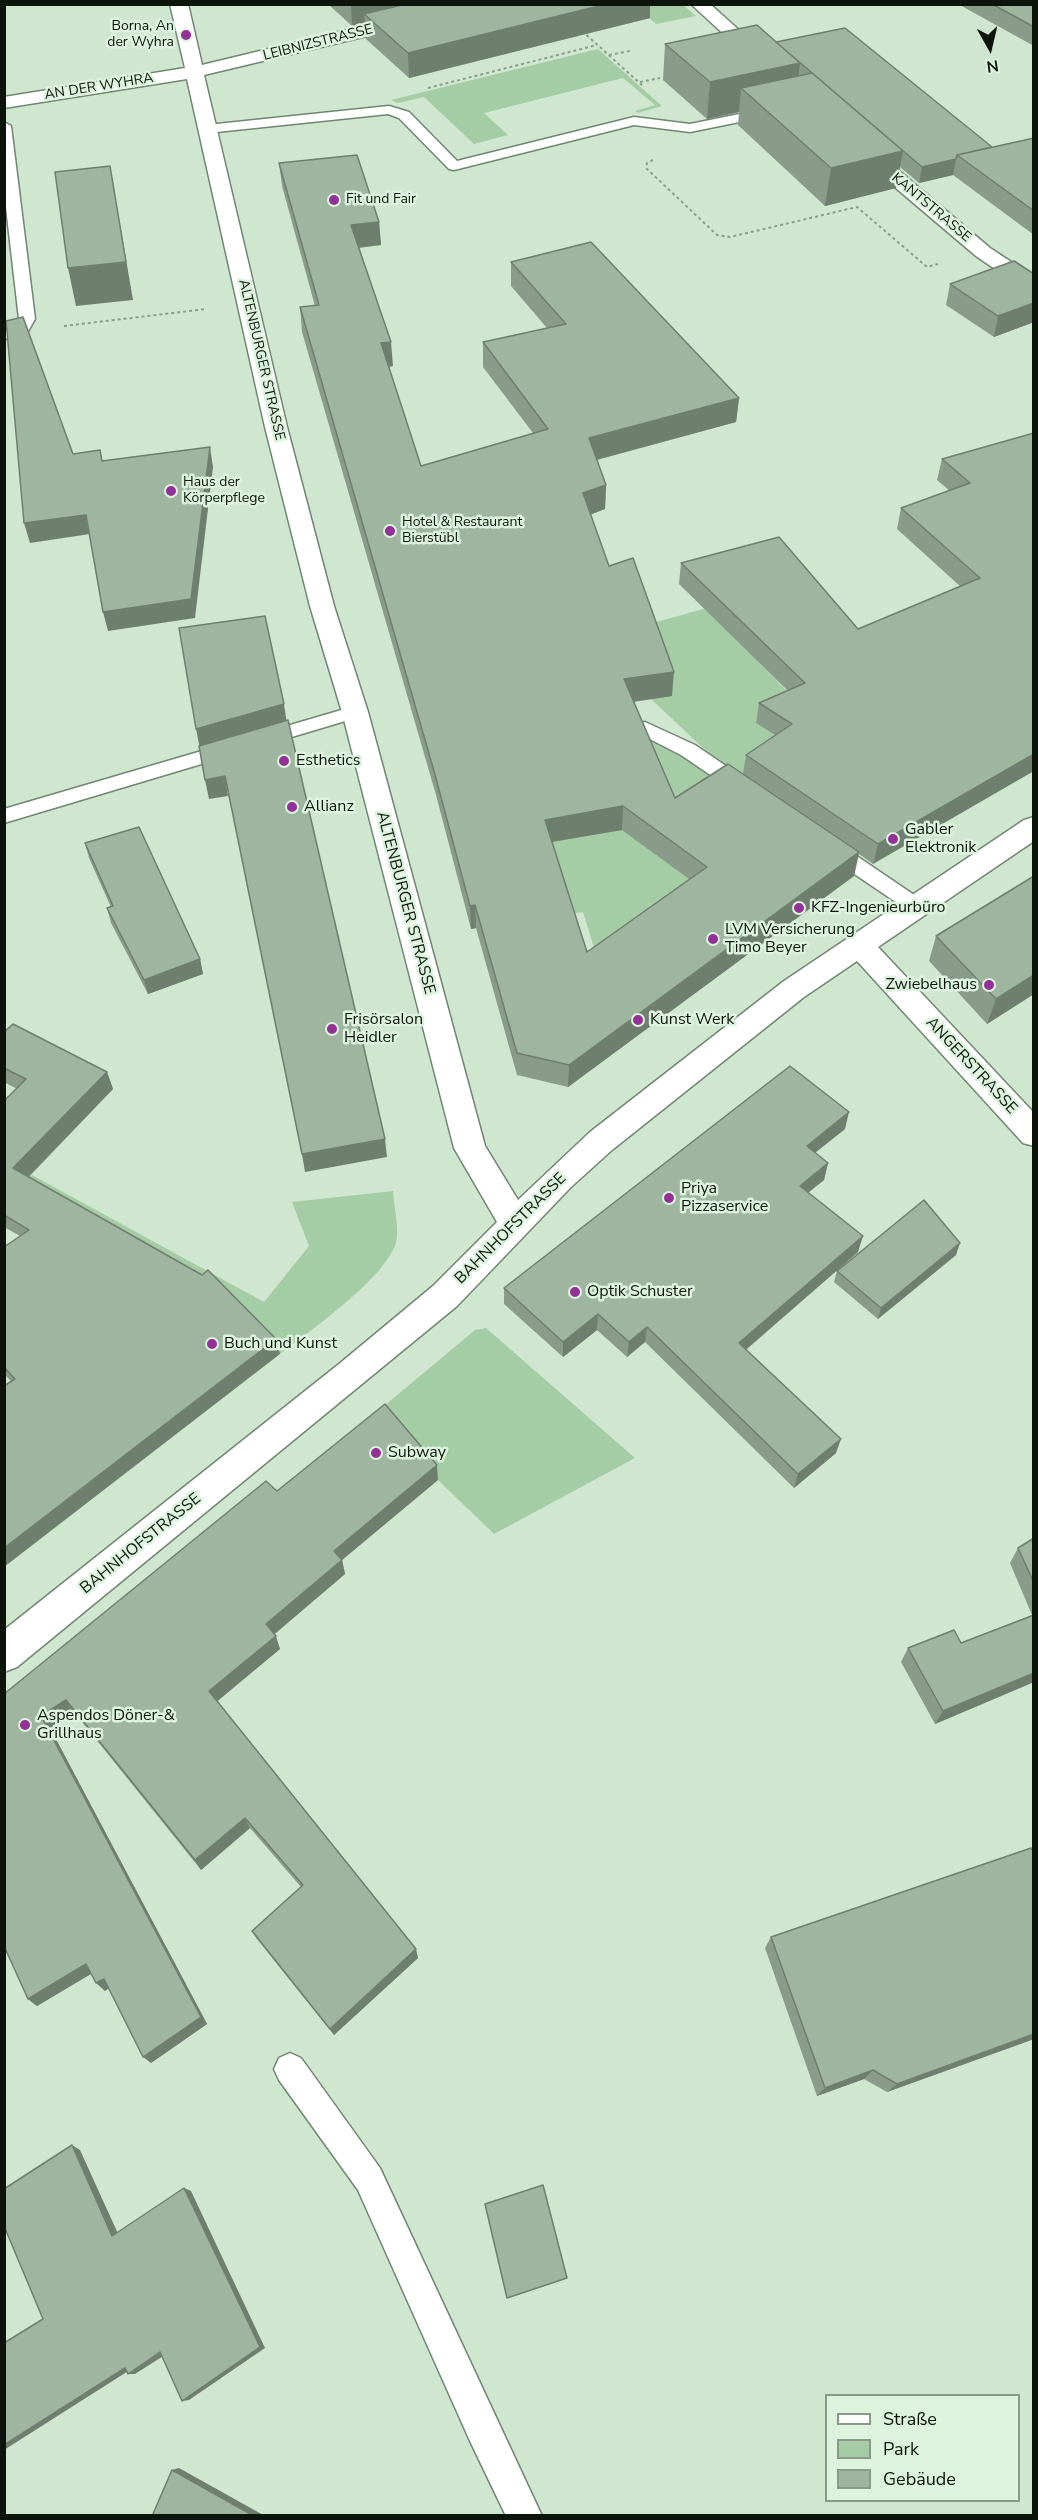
<!DOCTYPE html>
<html>
<head>
<meta charset="utf-8">
<style>
  body { margin:0 }
  #map { position:relative; width:1038px; height:2520px; overflow:hidden; background:#cfe7cf; font-family:"Nunito Sans",sans-serif }
  canvas { display:block }
  .frame { position:absolute; inset:0; border:6px solid #0c140c; pointer-events:none }
  .legend { position:absolute; left:825px; top:2394px; width:195px; height:108px; box-sizing:border-box; background:#dcf4dd; border:2px solid #899a89; margin:0; padding:8px 10px; list-style:none; font-size:18px; color:#0c140c }
  .legend li { display:flex; align-items:center; gap:12px; height:30px }
  .legend b { width:30px; border:2px solid #899a89 }
  .north { position:absolute; left:960px; top:18px; width:60px; height:60px; -webkit-text-stroke:4px #dcf4dd; paint-order:stroke; rotate:172deg; font-size:16px; font-weight:700; line-height:24px; text-align:center; color:#0c140c }
  .north::after { content:''; display:block; margin:auto; width:21px; height:27px; background:#0c140c; clip-path:polygon(50% 0,100% 100%,50% 72%,0 100%) }
</style>
</head>
<body>
<div id="map">
<canvas width="1038" height="2520"></canvas>
<div class="frame"></div>
<ul class="legend">
<li><b style="height:8px;background:#fff"></b>Straße</li>
<li><b style="height:16px;background:#a4cda6"></b>Park</li>
<li><b style="height:16px;background:#9eb59f"></b>Gebäude</li>
</ul>
<div class="north">N</div>
</div>
<script>
const ctx = document.querySelector('canvas').getContext('2d');
ctx.lineJoin = 'round';
function fillPath(path, color) { ctx.fillStyle = color; ctx.fill(path, 'evenodd'); }
function stroke(path, color, width, dash) { ctx.strokeStyle = color; ctx.lineWidth = width; ctx.lineCap = dash ? 'butt' : 'round'; ctx.setLineDash(dash || []); ctx.stroke(path); }
function write(font, color, halo, rows, align = 'center') {
  ctx.font = font + ' "Nunito Sans",sans-serif'; ctx.lineWidth = 5; ctx.setLineDash([]); ctx.textBaseline = 'middle'; ctx.strokeStyle = halo; ctx.fillStyle = color; for (const [text, x, y, turn = 0] of rows) {
    ctx.save(); ctx.translate(x, y); ctx.rotate((+turn || 0) * Math.PI / 180); ctx.textAlign = isNaN(turn) ? turn : align; if (halo) ctx.strokeText(text, 0, 0); ctx.fillText(text, 0, 0); ctx.restore();
  }
}
const green = new Path2D(`
  M634,5h49l13,11 -40,8z
  M598,49l64,57 -24,7 -3,-2 20,-6 -32,-27 -139,35 24,22 -34,9 -50,-47 -26,6 -7,-3z
  M707,608l93,97 45,75 -103,-4 -38,-27 -53,-50 -27,-68z
  M636,735l39,16 86,60 -70,70 -95,73 -13,-42 -31,5 -19,-95 42,16 62,-11z
  M32,1175l232,127 45,-56 -17,-44 101,-11c1,15 5,31 4,46 -3,36 -89,95 -117,117l-67,-67 -193,-102z
  M486,1328l149,130 -141,76 -56,-54 -60,-69 97,-81z`);
const path = new Path2D(`
  M582,31l61,55
  M609,55l21,-4
  M640,82l20,-4
  M428,88l169,-43
  M653,160l-6,3 -1,5 71,67 13,2 127,-30 70,60 11,-3
  M64,326l142,-17`);
const service = new Path2D(`
  M389,106l20,6 48,49 177,-44 56,7 79,-16 7,4 -2,3 -84,17 -56,-7 -180,45 -5,-1 -50,-51 -11,-4 -181,19 -7,-4 7,-4z
  M4,122l7,4 24,193 -9,16 -22,4v-10l10,-1 5,-9 -15,-129z
  M355,706l7,2 3,4 -3,4 -358,107v-14z
  M645,722l50,23 56,38 3,5 -3,5h-14l-56,-38 -43,-22 -3,-5 3,-5z
  M829,840l7,2 87,59 3,5 -3,5 -7,3 -7,-3 -87,-59 -3,-5 3,-5z
  M290,2053l11,5 79,110 162,348h-36l-36,-75 -112,-251 -79,-110 -5,-11 5,-11z`);
const minor = new Path2D(`
  M170,4h18l14,61 252,-61h32l-2,4 -280,67 83,352 47,179 34,106 117,434 33,54 72,-68 194,-151 240,-161 10,-3v24l-156,106 156,166v33l-11,-3 -166,-182 -53,36 -192,153 -41,37 -114,119 -440,361 -13,5v-42l335,-266 94,-78 64,-64 -43,-74 -112,-436 -32,-106 -45,-179 -78,-348 -183,29v-11l181,-29z
  M691,4h19l59,53 3,4 -3,4h-12z
  M864,145l7,2 119,101 44,29v16l-7,-2 -51,-35 -119,-101 -3,-4 3,-4z`);
const wall = new Path2D(`
  M328,4h322v14l-241,60 -43,-39 -1,-16 -13,3z
  M958,4h76v42z
  M776,42l216,105 42,-9v97l-81,-60 -34,8 -19,-16 -4,21 -71,18 -87,-81 1,-13 -32,7 -44,-39 2,-36z
  M279,163l100,59 2,23 -22,3 34,118 -4,1 32,99 112,-33 -50,-66v-25l64,-14 -36,-42v-24l228,136 -3,24 -139,38 9,25 -1,24 -15,5 19,52 63,130 -38,6 41,96 68,-24 3,-19 29,-20 -19,-12 3,-20 29,-12 -109,-107 2,-21 177,66 103,-42 -64,-58 4,-21 49,-17 -13,-11 5,-21 92,-26 -161,431 -14,-10 -5,22 -286,211 -51,-12 -41,-147 -5,1 -35,-134 -134,-463 -2,-25 15,-1 -33,-120zM622,830l67,49 -102,73 -35,-110z
  M1034,266v56l-40,15 -48,-32 4,-21 82,-12z
  M85,843l115,116 3,15 -55,20 -37,-71 -4,-15 4,-1 -22,-49z
  M936,936l98,58 -47,30 -58,-63z
  M4,1032l103,40 6,17 -84,88 251,177 -269,27 -7,-7v-127l16,-11 -16,-9v-126l13,-12 -13,-7z
  M845,1129l-30,24 13,10 -4,17 -16,13 50,59 -112,98 90,103 -42,35 -149,-146 -18,15 -30,-27 -34,27 -59,-53v-16z
  M956,1255l-78,64 -44,-37 3,-11z
  M438,1480l-96,80 3,14 -71,60 6,15 -63,52 201,257 -84,77 -77,-96 -5,-8 49,-44 -51,-59 -49,42 -127,-158 -24,16 157,296 -56,39 -42,-75 -4,3 -14,-17 -54,32 -9,-7 -24,-305 273,-203z
  M1034,1538v144l-99,42 -34,-62 7,-14 53,-5 71,-28 -22,-52 8,-15z
  M1034,1852v187l-147,53 -23,-13 -47,17 -52,-148 6,-11z`);
const shadedWall = new Path2D(`
  M351,4h91l-78,10 1,9 -13,3z
  M607,4h43v14l-241,60 -1,-25z
  M800,63l-4,37 -55,-12 -2,24 -32,7 3,-37z
  M903,151l-7,37 -71,18 6,-38z
  M956,159l-3,16 -34,8 3,-16z
  M110,166l23,134 -57,6 -8,-38z
  M379,222l2,23 -28,3 -2,-23z
  M1034,303v19l-40,15 4,-21z
  M391,342l2,24 -10,1 -2,-24z
  M739,398l-3,24 -148,40 1,-24z
  M210,447l3,20 -18,151 -87,13 -5,-19z
  M606,485l-1,24 -23,9 1,-25z
  M86,515l4,19 -60,9 -6,-20z
  M674,672l-2,24 -49,7 1,-24z
  M284,704l3,20 -87,25 -4,-20z
  M1034,754v17l-161,93 5,-20z
  M225,776l3,20 -19,3 -4,-19z
  M623,806l-1,24 -77,13v-23z
  M859,852l-5,24 -286,211 1,-22z
  M475,905l1,23 -5,1 -1,-23z
  M200,959l3,15 -55,20 -4,-14z
  M1034,975v19l-47,30 9,-25z
  M107,1072l6,17 -93,96 -7,-17z
  M849,1112l-4,17 -42,33 4,-16z
  M385,1139l2,18 -82,15 -3,-18z
  M828,1163l-4,17 -28,22 4,-16z
  M863,1236l-5,16 -122,106 3,-15z
  M960,1243l-4,12 -78,64 3,-11z
  M598,1314l-1,16 -34,27v-15z
  M647,1327l-2,15 -18,15 2,-15z
  M276,1339l4,15 -276,213v-19z
  M841,1439l-5,14 -42,35 4,-14z
  M437,1465l1,15 -96,80 3,14 -75,64 -4,-14 68,-73z
  M276,1636l4,13 -66,55 -5,-13z
  M1034,1673v9l-99,42 8,-13z
  M66,1700l8,12 -24,16 157,296 -56,39 -8,-6 -102,-341z
  M245,1818l5,10 -49,42 -6,-10z
  M416,1949l2,9 -84,77 -4,-6z
  M86,1964l8,8 -57,34 -9,-7z
  M104,1979l8,7 -7,5 -9,-8z
  M1034,2034v5l-147,53 10,-8z
  M873,2070l-9,9 -47,17 8,-8z
  M72,2145l8,5 40,88 -8,-2z
  M184,2188l7,3 74,157 -76,52 -7,1z
  M160,2352l8,1 -33,21h-7z
  M125,2368h8l-129,82v-5z
  M179,2468l86,48h-11l-82,-46z`);
const building = new Path2D(`
  M406,4h201l-199,49 -44,-39z
  M992,4h42v23z
  M757,25l43,38 -90,19 -45,-38z
  M845,28l147,119 -35,8 -1,4 -34,8 -146,-125z
  M812,73l91,78 -72,17 -90,-80z
  M1034,138v73l-77,-56z
  M357,155l22,67 -28,3 40,117 -10,1 40,123 127,-37 -65,-87 83,-18 -55,-62 80,-20 148,156 -150,40 17,47 -23,8 26,73 24,-8 41,114 -50,7 51,119 53,-34 131,88 -290,213 -52,-12 -42,-148 -5,1 -36,-135 -134,-464 19,-2 -40,-142zM623,806l84,61 -120,85 -42,-132z
  M110,166l16,96 -58,6 -13,-96z
  M1014,261l17,11 3,1v30l-36,13 -48,-32z
  M23,317l50,137 27,-4 2,11 108,-14 -19,152 -88,13 -17,-97 -62,8 -18,-202z
  M1034,433v321l-156,90 -132,-89 46,-31 -33,-21 46,-20 -124,-120 98,-26 79,92 122,-51 -79,-70 69,-25 -28,-24z
  M265,616l19,88 -88,25 -17,-101z
  M288,720l97,419 -83,15 -77,-378 -20,4 -6,-34z
  M139,827l61,132 -56,21 -37,-72 6,-2 -28,-63z
  M1034,876v99l-38,24 -60,-63z
  M13,1024l94,48 -94,96 189,107 6,-5 68,69 -272,209v-162l11,-7 -11,-12v-120l25,-17 -25,-15v-114l22,-22 -22,-11v-36z
  M790,1066l59,46 -42,34 21,17 -28,23 63,50 -124,107 102,96 -43,35 -151,-147 -18,15 -31,-28 -35,28 -59,-54z
  M924,1200l36,43 -79,65 -44,-37z
  M385,1404l52,61 -103,86 8,9 -76,64 10,12 -67,55 207,258 -86,80 -78,-98 51,-46 -58,-67 -50,42 -129,-160 -25,16 160,301 -58,40 -39,-78 -8,4 -10,-19 -58,35 -24,-53v-252l262,-213 11,10z
  M1034,1538v45l-16,-35z
  M1034,1615v58l-91,38 -35,-63 46,-18 7,13z
  M1031,1848l3,4v182l-137,50 -24,-14 -48,18 -54,-151z
  M72,2145l40,91 72,-48 76,159 -78,54 -22,-49 -32,22 -3,-6 -121,77v-102l39,-24 -39,-93v-37z
  M543,2185l24,93 -60,20 -22,-94z
  M172,2470l82,46h-102z`);
const markers = [
  [186,35,6,"#943198"],
  [334,200,6,"#943198"],
  [171,491,6,"#943198"],
  [390,531,6,"#943198"],
  [284,761,6,"#943198"],
  [292,807,6,"#943198"],
  [893,839,6,"#943198"],
  [799,908,6,"#943198"],
  [713,939,6,"#943198"],
  [989,985,6,"#943198"],
  [638,1020,6,"#943198"],
  [332,1029,6,"#943198"],
  [669,1198,6,"#943198"],
  [575,1292,6,"#943198"],
  [212,1344,6,"#943198"],
  [376,1453,6,"#943198"],
  [25,1725,6,"#943198"]
];
const farPoinames = [
  ["Borna, An",174,27,"right"],
  ["der Wyhra",174,43,"right"],
  ["Fit und Fair",346,200],
  ["Haus der",183,483],
  ["Körperpflege",183,499],
  ["Hotel & Restaurant",402,523],
  ["Bierstübl",402,539]
];
const farStreetnames = [
  ["LEIBNIZSTRASSE",318,43,-14],
  ["AN DER WYHRA",99,87,-9],
  ["KANTSTRASSE",931,208,40],
  ["ALTENBURGER STRASSE",261,360,77]
];
const poiNames = [
  ["Esthetics",296,761],
  ["Allianz",304,807],
  ["Gabler",905,830],
  ["Elektronik",905,848],
  ["KFZ-Ingenieurbüro",811,908],
  ["LVM Versicherung",725,930],
  ["Timo Beyer",725,948],
  ["Zwiebelhaus",977,985,"right"],
  ["Frisörsalon",344,1020],
  ["Heidler",344,1038],
  ["Kunst Werk",650,1020],
  ["Priya",681,1189],
  ["Pizzaservice",681,1207],
  ["Optik Schuster",587,1292],
  ["Buch und Kunst",224,1344],
  ["Subway",388,1453],
  ["Aspendos Döner-&",37,1716],
  ["Grillhaus",37,1734]
];
const streetNames = [
  ["ALTENBURGER STRASSE",405,903,75],
  ["ANGERSTRASSE",971,1066,47],
  ["BAHNHOFSTRASSE",511,1229,-45],
  ["BAHNHOFSTRASSE",141,1544,-39]
];
fillPath(green, '#a4cda6');
stroke(service, '#718672', 3);
stroke(minor, '#718672', 3);
stroke(path, '#8b9e8b', 2, [3, 3]);
fillPath(service, '#fff');
fillPath(minor, '#fff');
fillPath(wall, '#889c89');
fillPath(shadedWall, '#6f7f6f');
fillPath(building, '#9eb59f');
stroke(building, '#6f7f6f', 1.5);
for (const [x, y, r, color] of markers) { const dot = new Path2D(); dot.arc(x, y, r, 0, 2 * Math.PI); ctx.fillStyle = color; ctx.fill(dot); stroke(dot, '#dcf4dd', 2); }
write('14px', '#0c140c', '#dcf4dd', farPoinames, 'left');
write('14px', '#0c140c', '#dcf4dd', farStreetnames);
write('16px', '#0c140c', '#dcf4dd', poiNames, 'left');
write('16px', '#0c140c', '#dcf4dd', streetNames);
</script>
</body>
</html>
